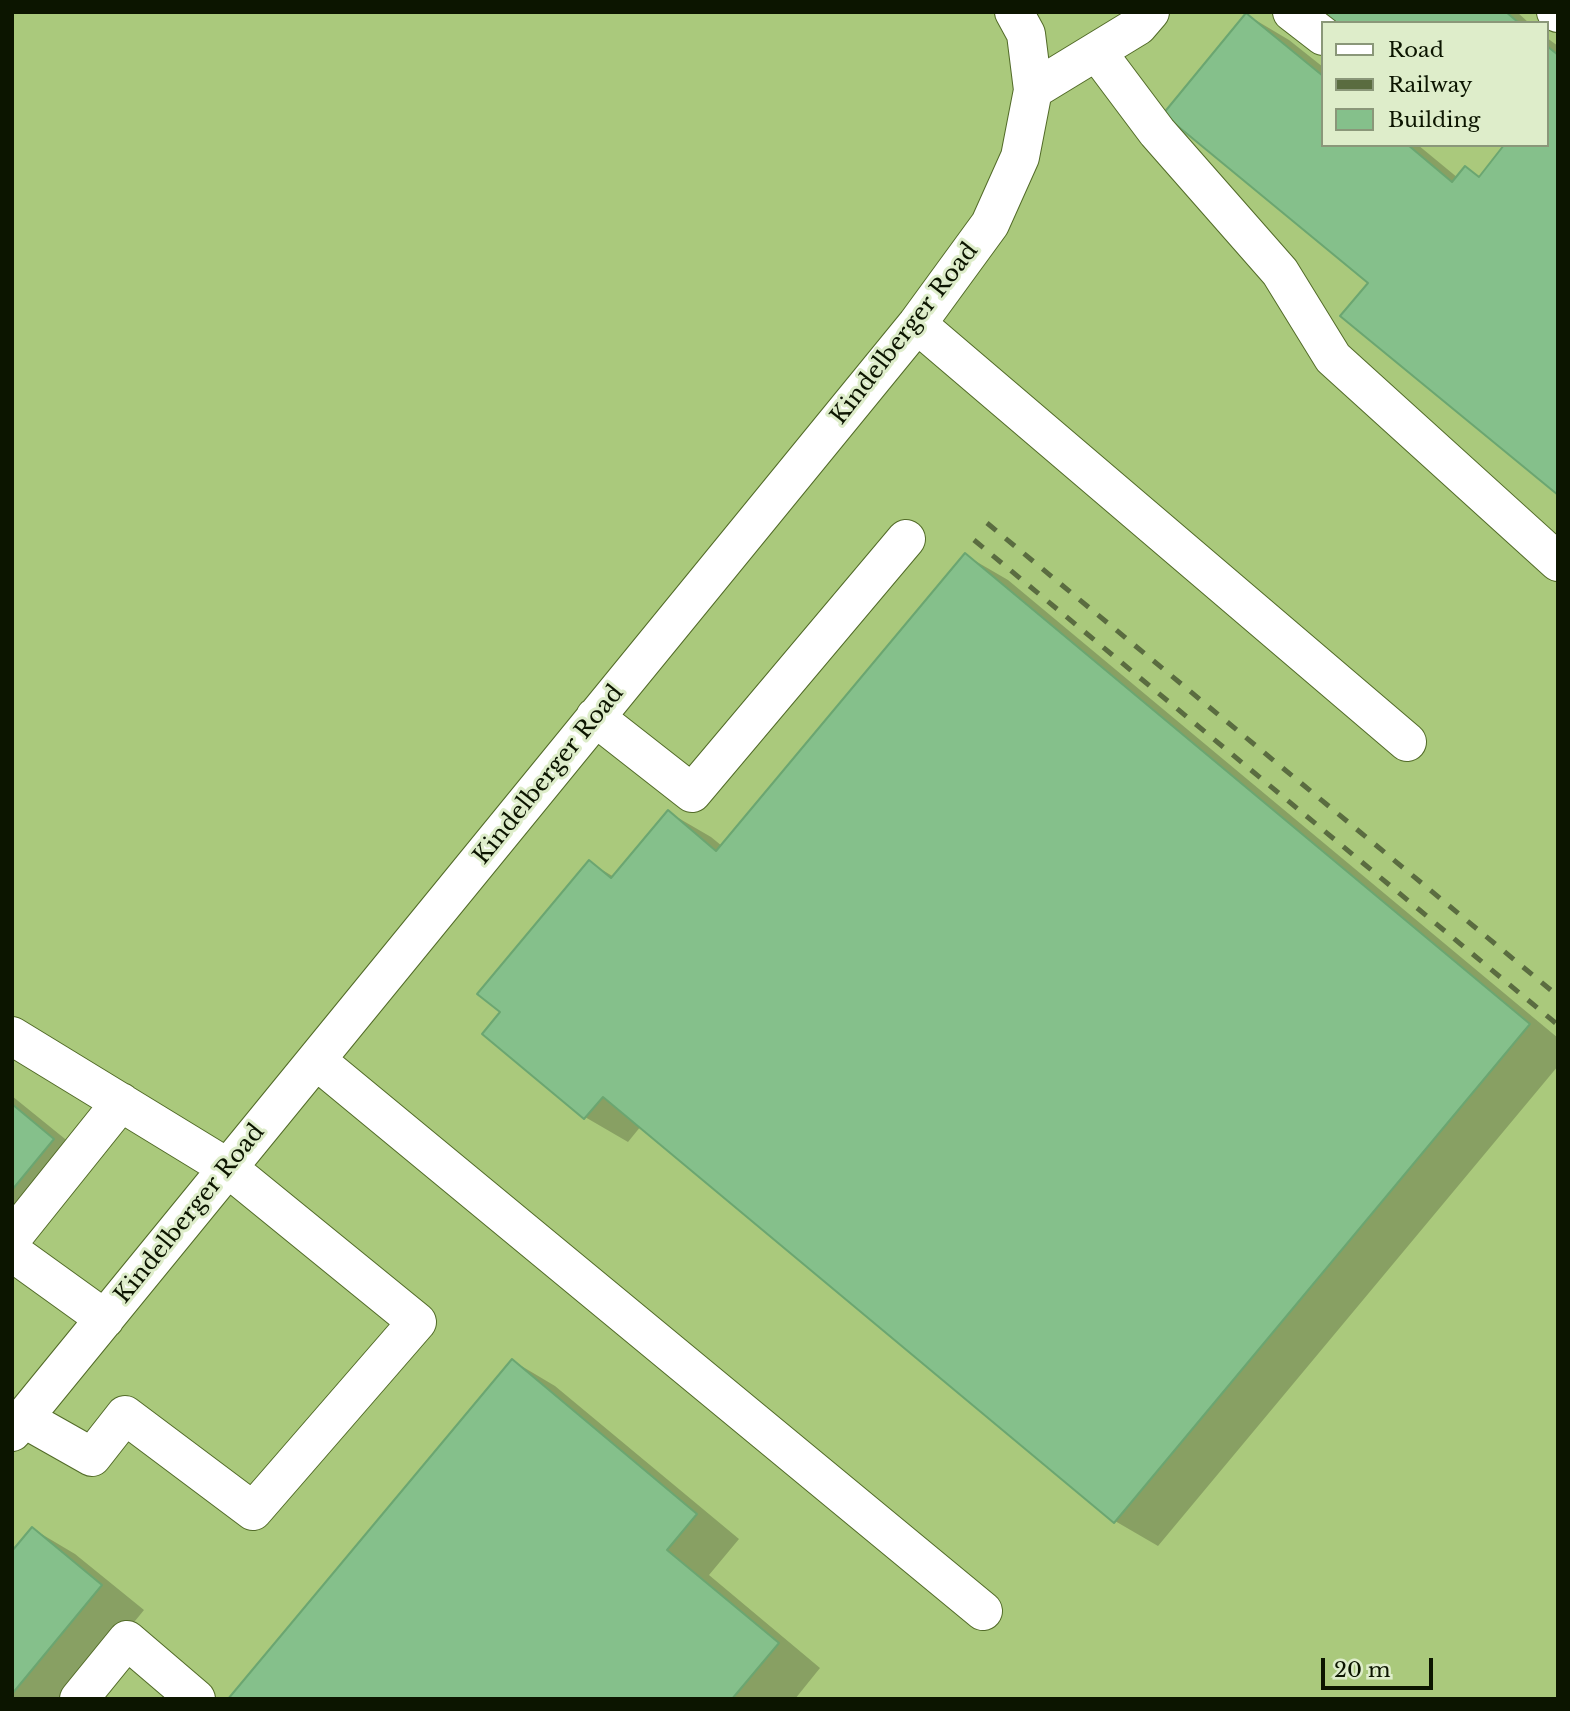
<!DOCTYPE html>
<html>
<head>
<meta charset="utf-8">
<style>
  body { margin:0 }
  #map { position:relative; width:1570px; height:1711px; overflow:hidden; background:#b5d28c; font-family:"Libre Baskerville",serif }
  canvas { display:block }
  .frame { position:absolute; inset:0; border:14px solid #0c1500; pointer-events:none }
  .legend { position:absolute; left:1321px; top:21px; width:228px; height:126px; box-sizing:border-box; background:#deedca; border:2px solid #8a9779; margin:0; padding:9px 12px; list-style:none; font-size:21px; color:#0c1500 }
  .legend li { display:flex; align-items:center; gap:14px; height:35px }
  .legend b { width:35px; border:2px solid #8a9779 }
  .scale { position:absolute; left:1321px; top:1658px; width:112px; height:32px; box-sizing:border-box; border:4px solid #0c1500; border-top:0; padding-left:9px; font-size:21px; line-height:24px; white-space:nowrap; color:#0c1500; -webkit-text-stroke:5px #deedca; paint-order:stroke }
</style>
</head>
<body>
<div id="map">
<canvas width="1570" height="1711"></canvas>
<div class="frame"></div>
<ul class="legend">
<li><b style="height:9px;background:#fff"></b>Road</li>
<li><b style="height:9px;background:#5a6c40"></b>Railway</li>
<li><b style="height:19px;background:#85c08b"></b>Building</li>
</ul>
<div class="scale">20 m</div>
</div>
<script>
const ctx = document.querySelector('canvas').getContext('2d');
ctx.lineJoin = 'round';
function fillPath(path, color) { ctx.fillStyle = color; ctx.fill(path, 'evenodd'); }
function stroke(path, color, width, dash) { ctx.strokeStyle = color; ctx.lineWidth = width; ctx.lineCap = dash ? 'butt' : 'round'; ctx.setLineDash(dash || []); ctx.stroke(path); }
function write(font, color, halo, rows, align = 'center') {
  ctx.font = font + ' "Libre Baskerville",serif'; ctx.lineWidth = 6; ctx.setLineDash([]); ctx.textBaseline = 'middle'; ctx.strokeStyle = halo; ctx.fillStyle = color; for (const [text, x, y, turn = 0] of rows) {
    ctx.save(); ctx.translate(x, y); ctx.rotate((+turn || 0) * Math.PI / 180); ctx.textAlign = isNaN(turn) ? turn : align; if (halo) ctx.strokeText(text, 0, 0); ctx.fillText(text, 0, 0); ctx.restore();
  }
}
const built = new Path2D(`
  M12,12h1546v1687h-1546zM1323,23h224v122h-224z`);
const shadow = new Path2D(`
  M1322,12h195l12,11h-194z
  M1247,15l42,25 34,27v78h95l40,33 8,-9 15,8 66,-32v-107l11,8v446l-188,-209z
  M965,555l43,25 550,458v28l-400,480 -43,-25 -474,-395 -13,16 -43,-25 -83,-105 87,-150 25,15 54,-65 43,25 11,9z
  M12,1096l84,68 -84,102z
  M513,1361l42,25 184,153 -30,36 111,93 -25,31h-565z
  M33,1529l42,25 69,56 -73,89h-59v-145z`);
const building = new Path2D(`
  M1320,12h186l13,11h-186z
  M1246,13l77,63v69h85l44,37 13,-16 14,11 25,-32h43v-99l11,9v440l-218,-179 28,-33 -205,-169z
  M965,553l565,471 -416,499 -511,-426 -19,22 -102,-85 18,-22 -23,-18 112,-134 22,18 57,-68 48,41z
  M12,1104l42,35 -42,51z
  M512,1359l185,155 -30,36 112,93 -47,56h-504z
  M32,1527l70,58 -90,109v-143z`);
const minor = new Path2D(`
  M1292,12l31,24
  M1556,12l2,1
  M1097,52l60,80 123,140 53,86 225,204
  M1033,90l105,-64 12,-14
  M917,324l490,418
  M595,717l97,76 214,-254
  M12,1036l216,132 189,154 -164,189 -128,-96 -33,42 -69,-39
  M316,1060l667,551
  M12,1238l109,-136
  M12,1252l93,67
  M12,1432l905,-1108 73,-100 30,-67 13,-67 -7,-56 -12,-22
  M79,1699l48,-59 69,59`);
const rail = new Path2D(`
  M987,523l571,473
  M974,540l584,485`);
const streetNames = [
  ["Kindelberger Road",905,334,-52],
  ["Kindelberger Road",549,775,-51],
  ["Kindelberger Road",190,1214,-51]
];
fillPath(built, '#aac97c');
fillPath(shadow, '#0003');
fillPath(building, '#85c08b');
stroke(building, '#6ba671', 2);
stroke(minor, '#526b28', 40);
stroke(minor, '#fff', 38);
stroke(rail, '#5a6c40', 5, [12, 12]);
write('23px', '#0c1500', '#deedca', streetNames);
</script>
</body>
</html>
